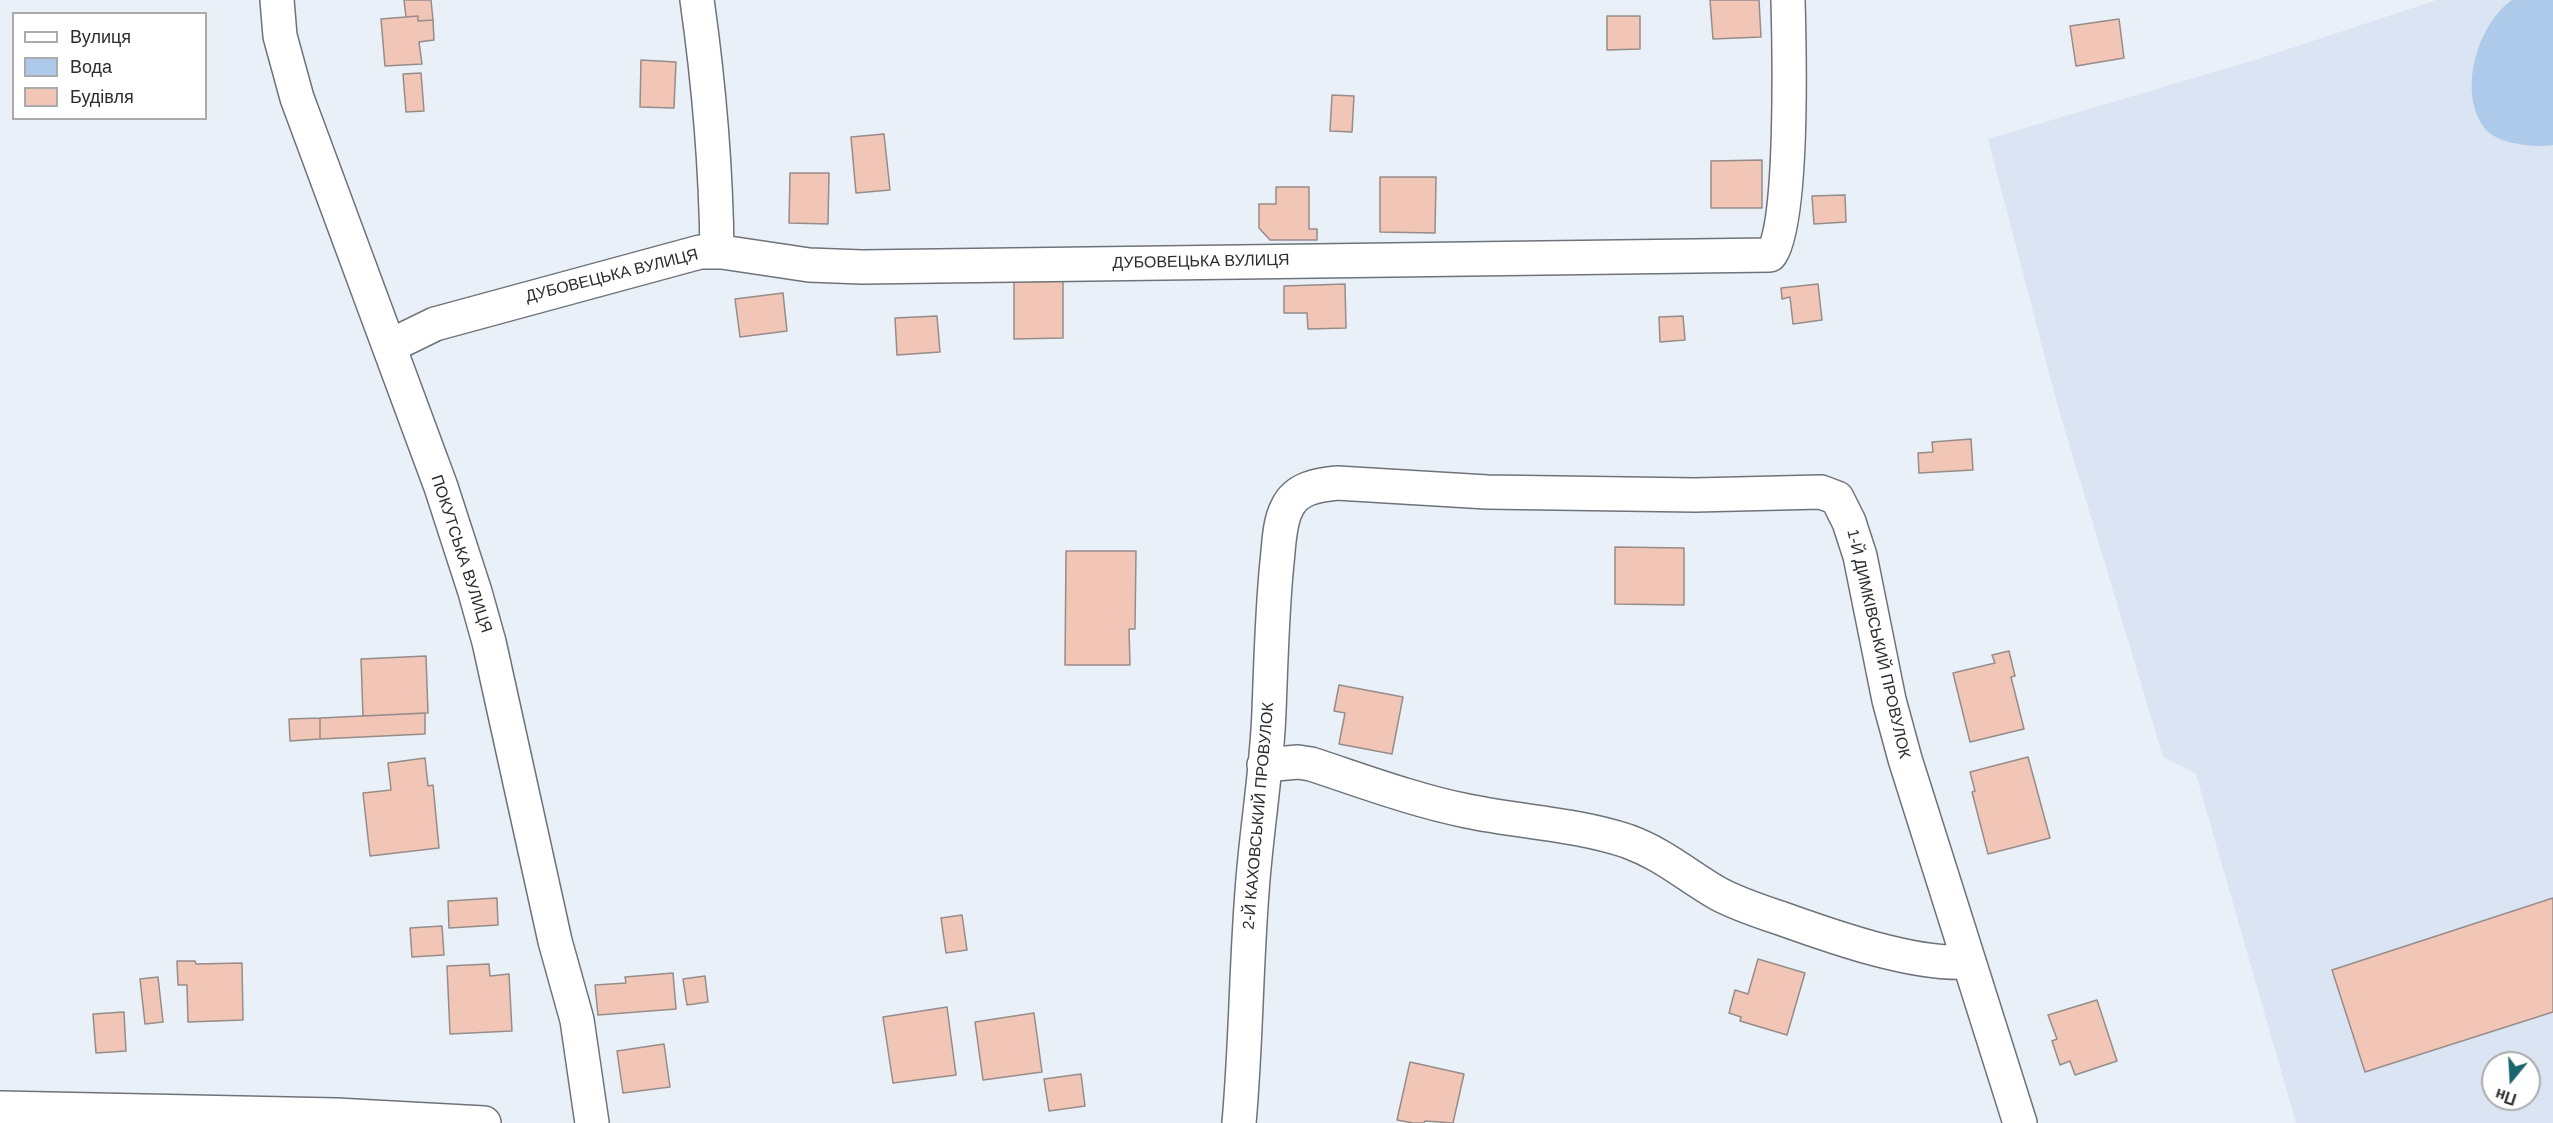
<!DOCTYPE html>
<html>
<head>
<meta charset="utf-8">
<style>
  body { margin:0 }
  #map { position:relative; width:2553px; height:1123px; overflow:hidden; background:#eaf0f8; font-family:Helvetica,sans-serif }
  canvas { display:block }
  .legend { position:absolute; left:12px; top:12px; width:195px; height:108px; box-sizing:border-box; background:#fff; border:2px solid #aaabac; margin:0; padding:8px 10px; list-style:none; font-size:18px; color:#2b2d30 }
  .legend li { display:flex; align-items:center; gap:12px; height:30px }
  .legend b { width:30px; border:2px solid #aaabac }
  .north { position:absolute; left:2481px; top:1051px; width:60px; height:60px; box-sizing:border-box; background:#fff; border:2px solid #aaabac; border-radius:50%; rotate:198deg; font-size:16px; font-weight:700; line-height:24px; text-align:center; color:#2b2d30 }
  .north::after { content:''; display:block; margin:auto; width:21px; height:27px; background:#1a666f; clip-path:polygon(50% 0,100% 100%,50% 72%,0 100%) }
</style>
</head>
<body>
<div id="map">
<canvas width="2553" height="1123"></canvas>
<ul class="legend">
<li><b style="height:8px;background:#fff"></b>Вулиця</li>
<li><b style="height:16px;background:#aecaea"></b>Вода</li>
<li><b style="height:16px;background:#f1c6b6"></b>Будівля</li>
</ul>
<div class="north">Пн</div>
</div>
<script>
const ctx = document.querySelector('canvas').getContext('2d');
ctx.lineJoin = 'round';
function fillPath(path, color) { ctx.fillStyle = color; ctx.fill(path, 'evenodd'); }
function stroke(path, color, width, dash) { ctx.strokeStyle = color; ctx.lineWidth = width; ctx.lineCap = dash ? 'butt' : 'round'; ctx.setLineDash(dash || []); ctx.stroke(path); }
function write(font, color, halo, rows, align = 'center') {
  ctx.font = font + ' Helvetica,sans-serif'; ctx.lineWidth = 5; ctx.setLineDash([]); ctx.textBaseline = 'middle'; ctx.strokeStyle = halo; ctx.fillStyle = color; for (const [text, x, y, turn = 0] of rows) {
    ctx.save(); ctx.translate(x, y); ctx.rotate((+turn || 0) * Math.PI / 180); ctx.textAlign = isNaN(turn) ? turn : align; if (halo) ctx.strokeText(text, 0, 0); ctx.fillText(text, 0, 0); ctx.restore();
  }
}
const built = new Path2D(`
  M2437,0h116v1123h-257l-100,-349 -33,-17 -105,-350 -70,-268 273,-81zM2493,1063h36v36h-36z`);
const water = new Path2D(`
  M2512,0h41v145c-18,3 -54,-1 -67,-15 -30,-35 -9,-106 26,-130z`);
const building = new Path2D(`
  M404,0h27l2,20 -15,1v-5l-12,1z
  M1710,0h49l2,37 -48,2z
  M418,16v5l15,-1 1,20 -15,2 3,22 -37,2 -4,-47z
  M1607,16h33v33l-33,1z
  M2119,19l5,39 -48,8 -6,-40z
  M641,60l35,2 -2,46 -34,-1z
  M421,73l3,38 -18,1 -3,-38z
  M1332,95l22,1 -2,36 -22,-1z
  M884,134l6,56 -34,3 -5,-56z
  M1762,160v48h-51v-47z
  M790,173h39l-1,51 -39,-1z
  M1380,177h56l-1,56 -55,-1z
  M1276,187h33v42h8v11h-47l-11,-12v-24h17z
  M1845,195l1,27 -32,2 -2,-28z
  M1014,281h49v57l-49,1z
  M1345,284l1,44 -38,1 -1,-16h-23v-27z
  M1818,284l4,36 -29,4 -3,-27 -8,2 -1,-11z
  M783,293l4,38 -47,6 -5,-38z
  M937,316l3,36 -43,3 -2,-37z
  M1683,316l2,24 -25,2 -1,-25z
  M1971,439l2,31 -54,3 -1,-20 15,-1 -1,-10z
  M1615,547l69,1v57l-69,-1z
  M1066,551h70l-1,78h-6l1,36h-65z
  M2009,651l6,25 -4,1 13,52 -54,13 -17,-69 42,-10 -3,-8z
  M426,656l2,57 -65,3 -2,-57z
  M1339,685l64,12 -11,57 -53,-10 6,-31 -11,-2z
  M425,713v21l-105,5v-21z
  M320,718v21l-30,2 -1,-22z
  M2028,757l22,81 -62,16 -16,-62 3,-1 -5,-19z
  M425,758l3,28 5,-1 6,63 -69,8 -7,-63 28,-3 -3,-27z
  M497,898l1,27 -49,3 -1,-27z
  M2553,898v114l-188,60 -33,-102z
  M962,915l5,35 -21,3 -5,-35z
  M442,926l2,29 -32,2 -2,-29z
  M1758,959l47,14 -18,62 -47,-14 1,-4 -12,-4 6,-23 13,4z
  M177,961h18l1,3 46,-1 1,57 -55,2 -1,-37h-9z
  M489,964l1,12 19,-2 3,57 -62,3 -3,-68z
  M673,973l3,36 -78,6 -3,-30 31,-2 -1,-6z
  M705,976l3,26 -21,3 -4,-26z
  M158,977l5,45 -18,2 -5,-45z
  M2097,1000l20,61 -42,14 -5,-14 -10,4 -8,-24 5,-2 -9,-24z
  M947,1007l9,68 -63,8 -10,-66z
  M124,1012l2,39 -30,2 -3,-39z
  M1034,1013l8,59 -59,8 -8,-58z
  M664,1044l6,43 -47,6 -6,-42z
  M1410,1062l54,12 -11,49 -28,-2 -1,2h-11l-16,-3z
  M1081,1074l4,32 -36,5 -5,-32z`);
const minor = new Path2D(`
  M277,0l3,36 17,62 144,389 34,105 14,50 66,299 22,79 15,103
  M697,0c12,84 19,167 20,252
  M390,346l45,-22 265,-72h22l87,13 53,2 908,-12c24,-15 19,-219 18,-255
  M1264,765l34,-3 13,2c52,17 102,36 156,47 53,11 109,13 160,30 36,13 59,34 90,52 20,11 42,18 63,25 53,19 135,48 189,44
  M0,1108l336,7 148,8
  M1239,1123c7,-77 7,-154 13,-231 4,-60 15,-121 17,-181 2,-50 3,-99 8,-149 2,-17 2,-39 10,-54 9,-20 31,-23 50,-25l150,9 208,3 126,-3 16,6 12,24 11,34 29,144 16,59 115,364`);
const streetNames = [
  ["ДУБОВЕЦЬКА ВУЛИЦЯ",1201,262,-1],
  ["ДУБОВЕЦЬКА ВУЛИЦЯ",612,276,-14],
  ["ПОКУТСЬКА ВУЛИЦЯ",461,554,72],
  ["1-Й ДИМКІВСЬКИЙ ПРОВУЛОК",1878,644,77],
  ["2-Й КАХОВСЬКИЙ ПРОВУЛОК",1259,816,-85]
];
fillPath(built, '#dbe4f3');
fillPath(water, '#aecaea');
fillPath(building, '#f1c6b6');
stroke(building, '#968c89', 1.5);
stroke(minor, '#6e737a', 36);
stroke(minor, '#fff', 33);
write('16px', '#2b2d30', '#fff', streetNames);
</script>
</body>
</html>
